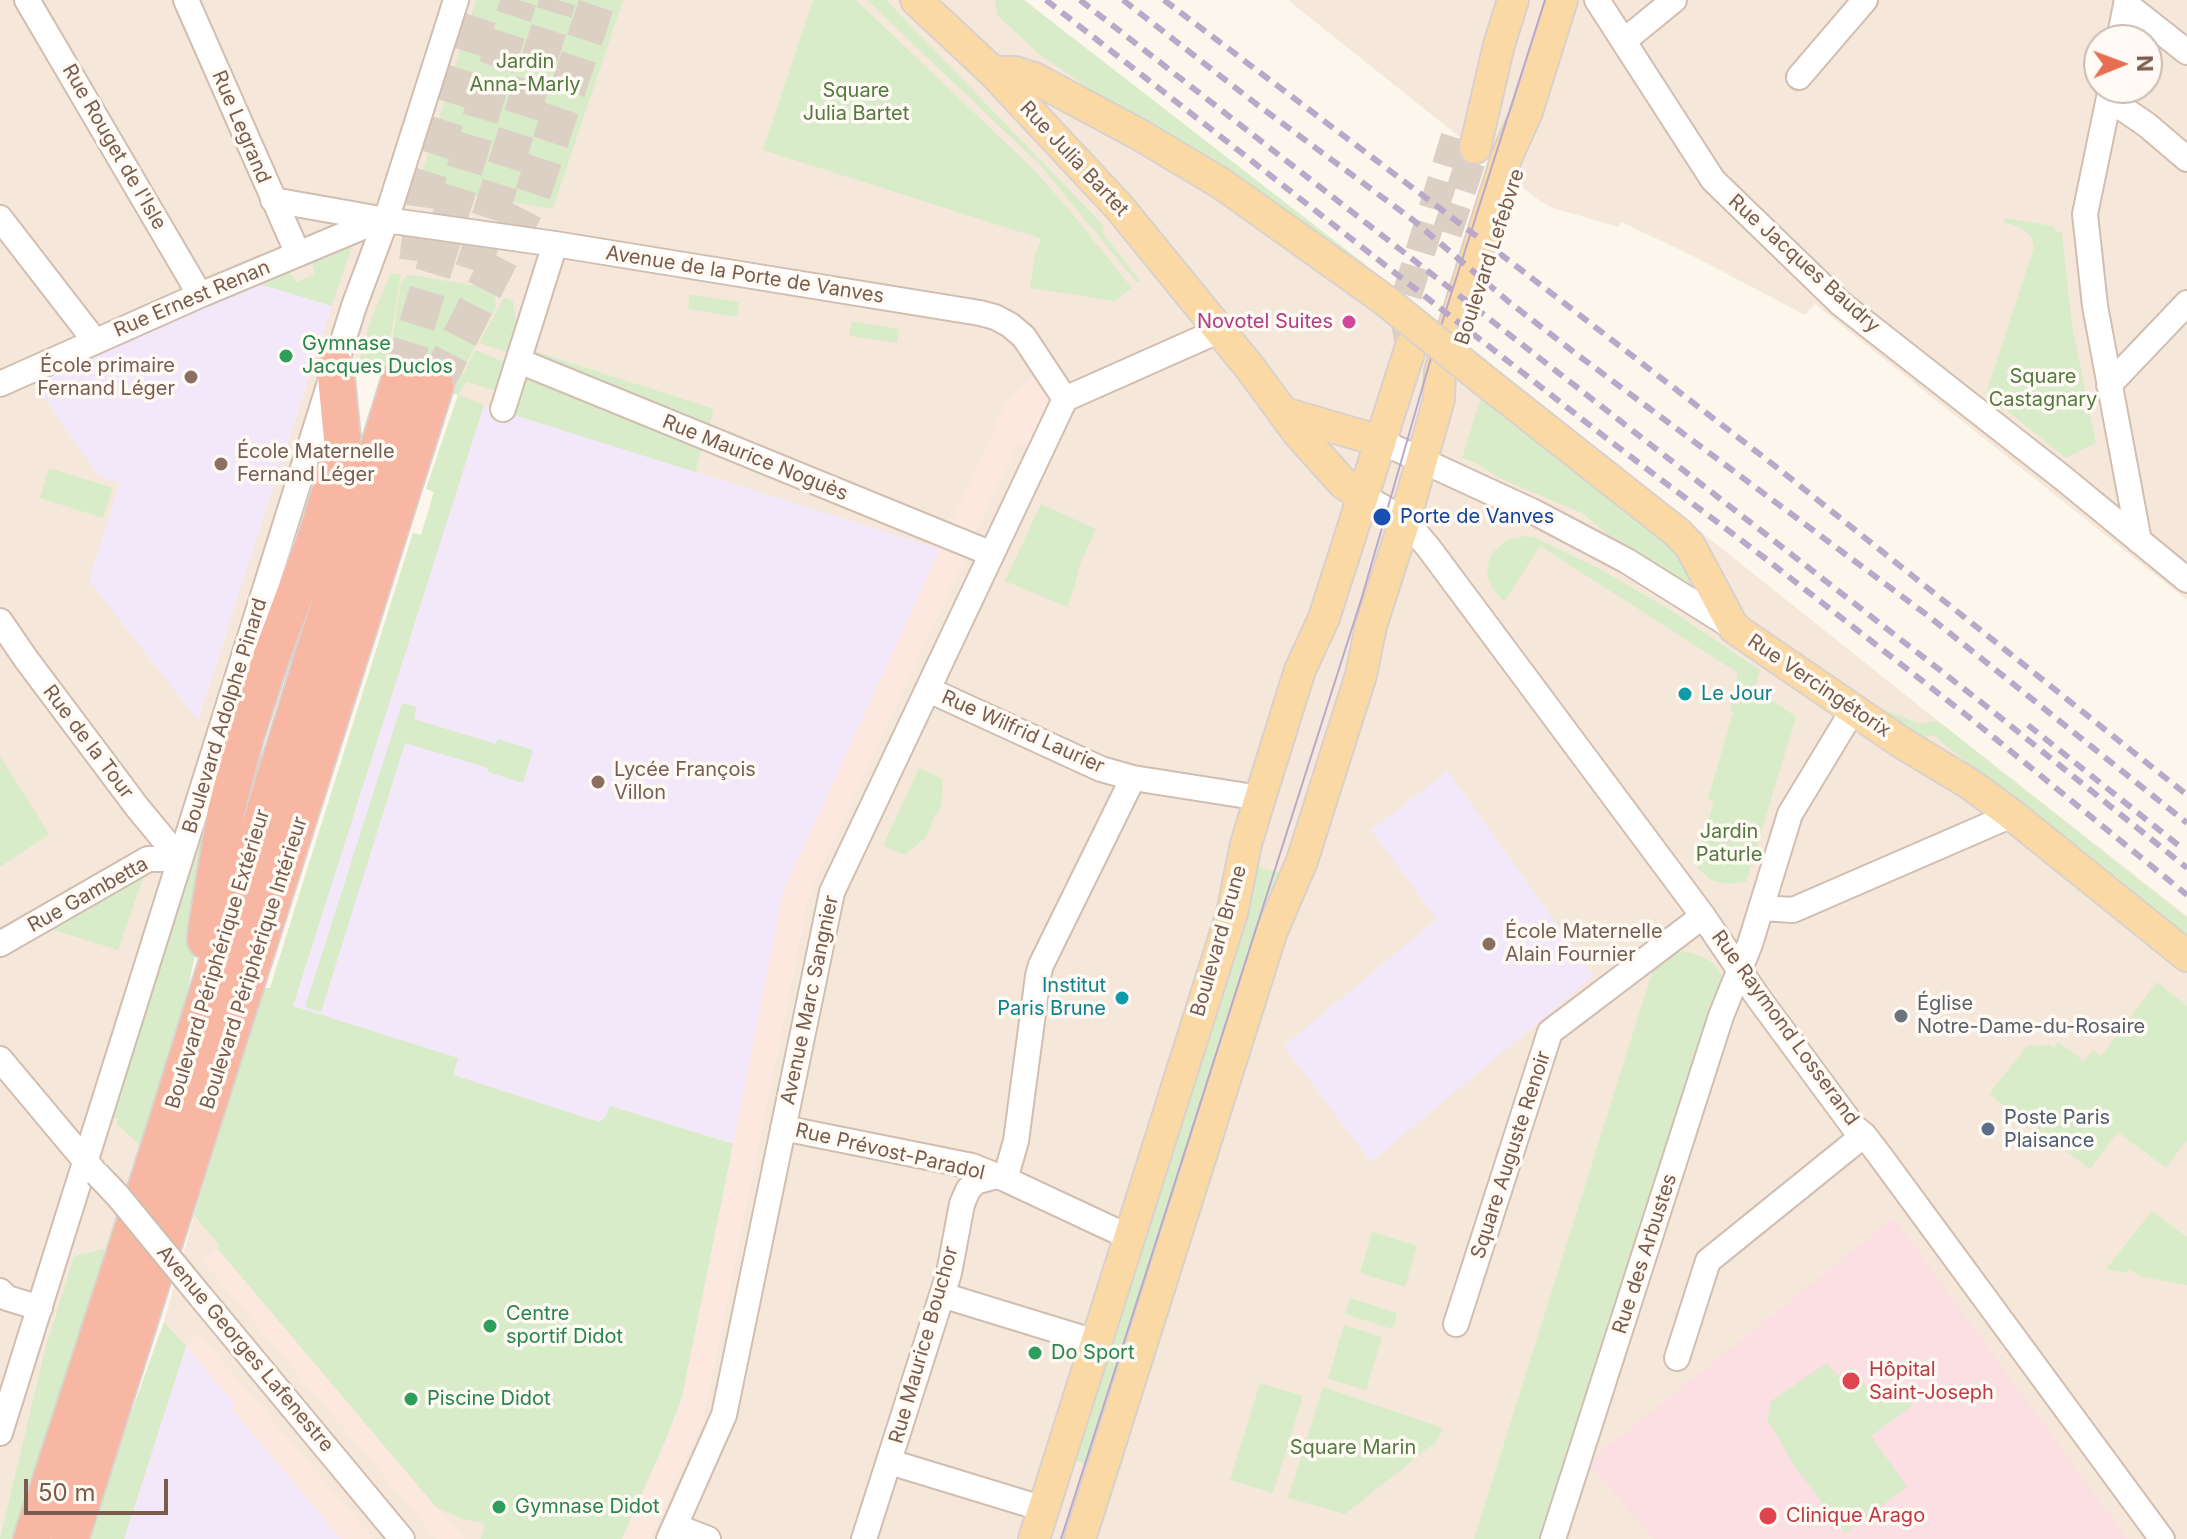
<!DOCTYPE html>
<html>
<head>
<meta charset="utf-8">
<style>
  body { margin:0 }
  #map { position:relative; width:2187px; height:1539px; overflow:hidden; background:#fdf6ec; font-family:Inter,sans-serif }
  canvas { display:block }
  .north { position:absolute; left:2083px; top:24px; width:80px; height:80px; box-sizing:border-box; background:#fffaf3; border:2px solid #cabbb1; border-radius:50%; rotate:89deg; font-size:22px; font-weight:700; line-height:32px; text-align:center; color:#7a5c4d }
  .north::after { content:''; display:block; margin:auto; width:28px; height:36px; background:#e76f51; clip-path:polygon(50% 0,100% 100%,50% 72%,0 100%) }
  .scale { position:absolute; left:24px; top:1479px; width:144px; height:36px; box-sizing:border-box; border:4px solid #7a5c4d; border-top:0; padding-left:10px; font-size:24px; line-height:28px; white-space:nowrap; color:#7a5c4d; -webkit-text-stroke:6px #fffaf3; paint-order:stroke }
</style>
</head>
<body>
<div id="map">
<canvas width="2187" height="1539"></canvas>
<div class="north">N</div>
<div class="scale">50 m</div>
</div>
<script>
const ctx = document.querySelector('canvas').getContext('2d');
ctx.lineJoin = 'round';
function fill(path, color) { ctx.fillStyle = color; ctx.fill(path, 'evenodd'); }
const poly = rows => new Path2D(rows.map(r => 'M' + r).join(''));
function stroke(path, color, width, dash) { ctx.strokeStyle = color; ctx.lineWidth = width; ctx.lineCap = dash ? 'butt' : 'round'; ctx.setLineDash(dash || []); ctx.stroke(path); }
function write(font, color, halo, rows, align = 'center') {
  ctx.font = font + ' Inter,sans-serif'; ctx.lineWidth = 7; ctx.setLineDash([]); ctx.textBaseline = 'middle'; ctx.strokeStyle = halo; ctx.fillStyle = color; for (const [text, x, y, turn = 0] of rows) {
    ctx.save(); ctx.translate(x, y); ctx.rotate((+turn || 0) * Math.PI / 180); ctx.textAlign = isNaN(turn) ? turn : align; if (halo) ctx.strokeText(text, 0, 0); ctx.fillText(text, 0, 0); ctx.restore();
  }
}
const residential = poly([
  [0,0,1017,0,1393,286,1938,721,2187,916,2187,1539,86,1539,164,1322,194,1215,264,988,270,988,413,533,421,535,434,492,426,489,458,395,358,365,222,792,185,1004,142,1147,106,1253,16,1539,0,1539],
  [1288,0,2187,0,2187,600,1815,304,1805,315,1691,255,1621,222,1618,227,1553,208,1541,202],
  [2099,40,2147,40,2147,88,2099,88]
]);
const commercial = poly([
  [1031,375,1050,402,1050,410,1034,449,1017,443,812,888,806,909,703,1421,650,1539,622,1539,666,1439,682,1397,783,892,1007,402],
  [217,1248,436,1507,464,1539,437,1539,203,1261],
  [198,1333,373,1539,341,1539,231,1409,235,1405,186,1346]
]);
const education = poly([
  [260,284,332,306,198,721,89,580,120,483,99,476,34,384],
  [484,405,940,549,783,892,733,1144,611,1106,605,1118,599,1122,452,1075,458,1058,292,1007],
  [1448,771,1594,976,1371,1162,1284,1046,1437,919,1371,830],
  [186,1346,235,1405,232,1409,341,1539,124,1539]
]);
const medical = poly([
  [1894,1218,2127,1539,1654,1539,1591,1467,1596,1456]
]);
const green = poly([
  [476,0,627,0,623,0,553,209,418,186],
  [813,0,856,0,1034,170,1070,211,1132,288,1114,301,1030,288,1035,254,1042,239,763,150],
  [867,0,886,0,1104,226,1102,232,1140,281,1137,283,1040,165],
  [995,0,1024,0,1393,286,1690,522,1737,603,1750,619,1881,708,1919,724,1938,721,2187,918,2187,939,1933,735,1918,739,1746,624,1698,550,1331,254,1039,54,997,15],
  [2004,218,2053,226,2056,232,2062,232,2072,326,2096,443,2066,458,1986,394,2034,247,2031,236,2019,227,2003,222],
  [352,246,332,306,260,284,290,273,297,282,315,274,312,263],
  [391,273,401,275,389,348,397,361,455,376,464,373,475,350,512,365,503,393,467,382,458,394,484,405,293,1006,458,1058,453,1075,599,1122,605,1118,610,1106,733,1144,682,1397,666,1439,622,1539,481,1539,485,1524,460,1518,436,1507,217,1248,219,1245,194,1215,264,988,270,988,413,533,421,535,434,492,426,489,458,395,358,365,371,319],
  [411,275,489,288,495,294,496,307,461,373,457,374,398,360,391,350,401,283,406,276],
  [690,294,739,302,737,317,688,309],
  [504,298,513,301,519,343,515,355,479,343],
  [852,321,899,329,897,343,849,336],
  [528,349,714,409,695,472,508,413],
  [1485,397,1673,538,1705,596,1623,547,1582,513,1501,479,1476,463,1462,458,1480,400],
  [321,445,330,448,203,915,185,1004,175,1042,142,1147,117,1124,118,1119,109,1116],
  [49,468,113,488,103,518,40,498],
  [1041,504,1096,529,1080,564,1075,585,1067,607,1005,581],
  [1525,536,1534,537,1600,569,1672,611,1760,670,1755,688,1796,717,1746,882,1727,884,1711,880,1697,868,1702,862,1696,858,1714,802,1708,799,1733,712,1730,708,1738,673,1540,546,1504,602,1492,587,1487,575,1489,560,1494,551,1507,540],
  [402,703,417,707,414,719,496,744,498,739,533,750,523,783,488,772,488,768,405,743,321,1012,305,1007],
  [0,756,49,834,0,867],
  [919,768,943,779,941,807,937,814,935,814,927,836,905,855,883,846],
  [1250,864,1287,875,1094,1467,1068,1458],
  [144,875,118,950,47,928],
  [1677,952,1688,952,1704,957,1715,965,1725,979,1542,1539,1474,1539,1655,963],
  [2157,982,2187,1006,2187,1140,2166,1168,2118,1132,2090,1169,1989,1094,2027,1046,2049,1045,2054,1048,2058,1042,2084,1061,2093,1050,2101,1056],
  [2152,1211,2187,1237,2187,1285,2143,1277,2129,1269,2127,1273,2106,1269],
  [1372,1232,1417,1246,1405,1287,1360,1273],
  [103,1249,106,1253,16,1539,0,1539,45,1350,74,1256],
  [1350,1298,1397,1313,1392,1329,1345,1314],
  [164,1322,186,1346,124,1539,86,1539],
  [1344,1325,1382,1337,1366,1390,1328,1379],
  [1827,1363,1838,1376,1852,1367,1873,1395,1887,1385,1901,1404,1908,1399,1913,1405,1871,1436,1907,1487,1845,1533,1796,1468,1767,1419,1771,1401],
  [1260,1383,1303,1396,1273,1493,1230,1480],
  [1323,1387,1443,1428,1436,1442,1345,1514,1288,1498]
]);
const majorTunnel = poly([
  [1447,233,1475,148],
  [1409,339,1403,308,1457,133]
]);
const highwayTunnel = poly([
  [417,261,428,177,484,0],
  [473,270,558,0],
  [401,377,491,83,519,0],
  [435,386,532,196,598,0]
]);
const minor = poly([
  [27,0,200,295],
  [186,0,298,254],
  [1597,0,1713,180,1840,303,2063,478,2187,580],
  [2126,4,2187,52],
  [1625,40,1674,0],
  [2119,40,2127,0],
  [1799,77,1865,0],
  [2111,88,2085,214,2095,306,2139,541],
  [2109,99,2147,125,2187,159],
  [273,200,386,220,555,244,980,313,995,317,1010,325,1024,337,1065,399],
  [0,218,95,341],
  [519,361,992,554],
  [0,384,200,295,365,226,384,221],
  [2109,385,2187,303],
  [1065,399,1218,331],
  [503,409,555,244],
  [1380,441,1536,513,1627,561,1734,628],
  [1363,496,1405,520,1428,547,1703,916,1757,996,1853,1126,1864,1135,1878,1153,2162,1539],
  [0,621,26,659,137,807,180,859],
  [929,690,1101,769,1133,778,1260,798],
  [1761,908,1793,910,2012,815],
  [0,944,148,859,180,859],
  [0,1059,93,1170],
  [783,1128,972,1166,997,1176],
  [1005,1179,1016,1141,1038,976,1041,965,1133,778],
  [0,1291,7,1298,40,1308],
  [942,1295,1095,1342],
  [201,1297,402,1539],
  [1456,1324,1550,1032,1703,916],
  [1677,1358,1708,1261,1864,1135],
  [0,1433,354,306,386,220,456,0],
  [890,1462,1044,1509],
  [675,1526,708,1539],
  [669,1539,724,1415,832,892,1065,399],
  [864,1539,949,1273,962,1204,968,1190,975,1182,997,1176,1005,1179,1129,1237],
  [1553,1539,1721,1016,1750,944,1790,814,1853,710]
]);
const major = poly([
  [916,0,993,72,1119,207,1251,369,1298,433,1344,484,1363,496],
  [993,72,1015,72,1034,78,1140,135,1222,184,1386,301],
  [1475,148,1499,45,1513,0],
  [1485,381,1678,533,1690,546,1734,628,1902,743,1970,784,2012,815,2187,956],
  [1284,413,1380,441],
  [1034,1539,1232,913,1246,844,1260,798,1300,670,1324,618,1411,346],
  [1080,1539,1272,931,1302,861,1361,675,1371,626,1405,520,1439,399,1440,371,1507,156,1527,112,1562,0]
]);
const highway = poly([
  [206,940,207,928,226,811,246,734,271,657,317,535,341,457,342,439,335,366],
  [32,1539,152,1171,401,377],
  [70,1539,435,386]
]);
const tram = poly([
  [1061,1539,1362,597,1433,351,1545,0]
]);
const rail = poly([
  [1046,0,1610,441,1766,559,1970,718,2187,895],
  [1080,0,1986,706,2187,868],
  [1123,0,1255,103,1413,220,1509,302,1575,353,1927,615,2187,823],
  [1164,0,1520,269,1775,466,2187,795],
  [2028,725,2178,845]
]);
const minorBridge = poly([
  [97,1174,118,1196,201,1297]
]);
const majorBridge = poly([
  [1386,301,1485,381]
]);
const markers = [
  [1349,322,8,"#d1479c"],
  [286,356,8,"#2e9e5b"],
  [191,377,8,"#8d6e63"],
  [221,464,8,"#8d6e63"],
  [1382,517,10,"#1a4fb4"],
  [1685,694,8,"#0f9aa8"],
  [598,782,8,"#8d6e63"],
  [1489,944,8,"#8d6e63"],
  [1122,998,8,"#0f9aa8"],
  [1901,1016,8,"#6b7280"],
  [1988,1129,8,"#5c6f8a"],
  [490,1326,8,"#2e9e5b"],
  [1035,1353,8,"#2e9e5b"],
  [1851,1381,10,"#e0444e"],
  [411,1399,8,"#2e9e5b"],
  [499,1507,8,"#2e9e5b"],
  [1768,1516,10,"#e0444e"]
];
const parkNames = [
  ["Jardin",525,62],
  ["Anna-Marly",525,85],
  ["Square",856,91],
  ["Julia Bartet",856,114],
  ["Square",2043,377],
  ["Castagnary",2043,400],
  ["Jardin",1729,832],
  ["Paturle",1729,855],
  ["Square Marin",1353,1448]
];
const streetNames = [
  ["Rue Legrand",241,127,67],
  ["Rue Rouget de l'Isle",114,147,60],
  ["Rue Julia Bartet",1074,159,47],
  ["Boulevard Lefebvre",1490,257,-72],
  ["Rue Jacques Baudry",1804,264,42],
  ["Avenue de la Porte de Vanves",745,275,9],
  ["Rue Ernest Renan",192,299,-23],
  ["Rue Maurice Noguès",755,458,22],
  ["Rue Vercingétorix",1819,686,34],
  ["Boulevard Adolphe Pinard",225,716,-73],
  ["Rue Wilfrid Laurier",1023,732,24],
  ["Rue de la Tour",88,742,53],
  ["Rue Gambetta",88,895,-29],
  ["Boulevard Brune",1219,941,-74],
  ["Boulevard Périphérique Extérieur",218,959,-73],
  ["Boulevard Périphérique Intérieur",254,963,-72],
  ["Avenue Marc Sangnier",810,1000,-78],
  ["Rue Raymond Losserand",1785,1028,54],
  ["Rue Prévost-Paradol",890,1152,13],
  ["Square Auguste Renoir",1511,1155,-72],
  ["Rue des Arbustes",1645,1254,-72],
  ["Rue Maurice Bouchor",924,1345,-74],
  ["Avenue Georges Lafenestre",245,1349,50]
];
const hotelNames = [
  ["Novotel Suites",1333,322]
];
const leisureNames = [
  ["Gymnase",302,344],
  ["Jacques Duclos",302,367],
  ["Centre",506,1314],
  ["sportif Didot",506,1337],
  ["Do Sport",1051,1353],
  ["Piscine Didot",427,1399],
  ["Gymnase Didot",515,1507]
];
const educationNames = [
  ["École primaire",175,366,"right"],
  ["Fernand Léger",175,389,"right"],
  ["École Maternelle",237,452],
  ["Fernand Léger",237,475],
  ["Lycée François",614,770],
  ["Villon",614,793],
  ["École Maternelle",1505,932],
  ["Alain Fournier",1505,955]
];
const transitNames = [
  ["Porte de Vanves",1400,517]
];
const cultureNames = [
  ["Le Jour",1701,694],
  ["Institut",1106,986,"right"],
  ["Paris Brune",1106,1009,"right"]
];
const worshipNames = [
  ["Église",1917,1004],
  ["Notre-Dame-du-Rosaire",1917,1027]
];
const serviceNames = [
  ["Poste Paris",2004,1118],
  ["Plaisance",2004,1141]
];
const healthNames = [
  ["Hôpital",1869,1370],
  ["Saint-Joseph",1869,1393],
  ["Clinique Arago",1786,1516]
];
fill(residential, '#f5e8da');
fill(commercial, '#fde8e0');
fill(education, '#f3e8fa');
fill(medical, '#fbdfe3');
fill(green, '#d8ecc9');
stroke(majorTunnel, '#dcd0c4', 30, [30, 15]);
stroke(highwayTunnel, '#dcd0c4', 36, [36, 18]);
stroke(minor, '#d1beb0', 28);
stroke(major, '#dad1cd', 34);
stroke(highway, '#dad1cd', 40);
stroke(minor, '#fff', 24);
stroke(major, '#fbd9a5', 30);
stroke(highway, '#f7b7a3', 36);
stroke(tram, '#b9a8c9', 2);
stroke(rail, '#b9a8c9', 6, [12, 8]);
stroke(minorBridge, '#d1beb0', 28, []);
stroke(majorBridge, '#dad1cd', 34, []);
stroke(minorBridge, '#fff', 24);
stroke(majorBridge, '#fbd9a5', 30);
for (const [x, y, r, color] of markers) { const dot = new Path2D(); dot.arc(x, y, r, 0, 2 * Math.PI); ctx.fillStyle = color; ctx.fill(dot); stroke(dot, '#fffaf3', 3); }
write('20px', '#537a41', '#fffaf3', parkNames);
write('20px', '#7a5c4d', '#fffaf3', streetNames);
write('20px', '#b23c85', '#fffaf3', hotelNames, 'right');
write('20px', '#27864d', '#fffaf3', leisureNames, 'left');
write('20px', '#785e54', '#fffaf3', educationNames, 'left');
write('20px', '#164399', '#fffaf3', transitNames, 'left');
write('20px', '#0d838f', '#fffaf3', cultureNames, 'left');
write('20px', '#5b616d', '#fffaf3', worshipNames, 'left');
write('20px', '#4e5e75', '#fffaf3', serviceNames, 'left');
write('20px', '#be3a42', '#fffaf3', healthNames, 'left');
</script>
</body>
</html>
